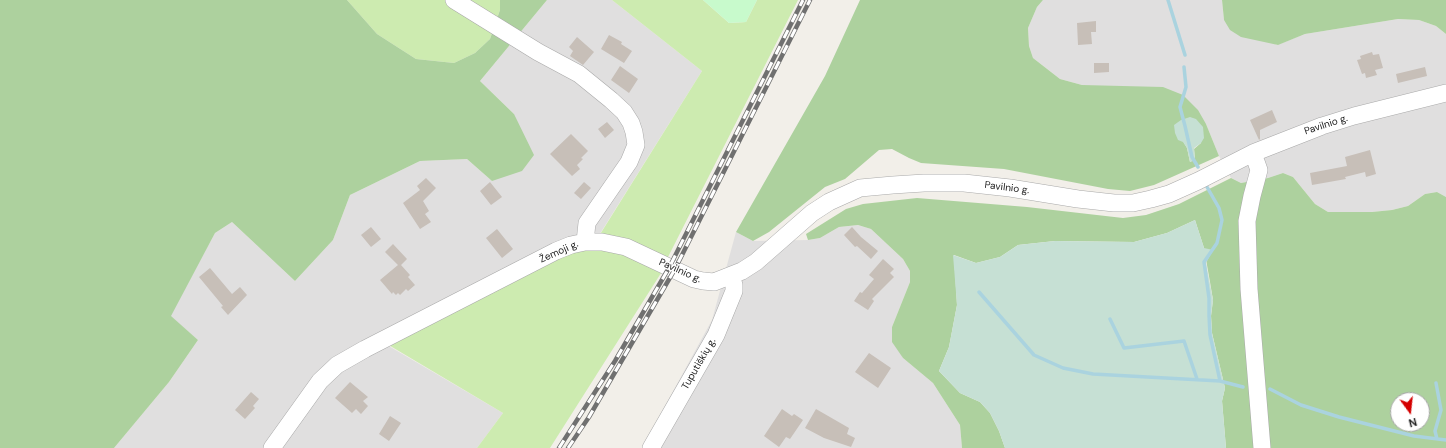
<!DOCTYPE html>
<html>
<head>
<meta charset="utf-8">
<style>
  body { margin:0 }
  #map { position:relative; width:1446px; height:448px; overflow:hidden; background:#f2efe9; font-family:"DM Sans",sans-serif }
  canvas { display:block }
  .north { position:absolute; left:1390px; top:392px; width:40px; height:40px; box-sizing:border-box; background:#fff; border:1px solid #a7a7a7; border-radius:50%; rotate:165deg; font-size:11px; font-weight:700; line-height:16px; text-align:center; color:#222 }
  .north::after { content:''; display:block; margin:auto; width:14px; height:18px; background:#d40000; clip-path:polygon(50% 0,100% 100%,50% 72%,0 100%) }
</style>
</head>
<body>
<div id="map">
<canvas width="1446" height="448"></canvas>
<div class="north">N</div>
</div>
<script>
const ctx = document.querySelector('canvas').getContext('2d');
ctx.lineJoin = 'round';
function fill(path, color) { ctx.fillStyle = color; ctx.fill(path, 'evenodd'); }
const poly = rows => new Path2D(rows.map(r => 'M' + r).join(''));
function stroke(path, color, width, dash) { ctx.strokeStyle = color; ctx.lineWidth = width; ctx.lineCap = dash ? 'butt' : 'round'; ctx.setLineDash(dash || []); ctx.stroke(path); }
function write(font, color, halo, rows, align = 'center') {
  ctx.font = font + ' "DM Sans",sans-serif'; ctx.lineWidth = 3; ctx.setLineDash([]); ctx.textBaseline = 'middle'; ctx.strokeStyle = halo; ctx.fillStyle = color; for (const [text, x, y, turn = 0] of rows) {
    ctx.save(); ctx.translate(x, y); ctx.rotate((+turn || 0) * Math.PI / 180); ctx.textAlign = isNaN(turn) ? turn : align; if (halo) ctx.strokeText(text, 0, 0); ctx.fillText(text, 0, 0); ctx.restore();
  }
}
const residential = poly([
  [547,0,612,0,702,71,591,248,387,345,503,413,477,448,114,448,169,382,198,340,170,316,215,233,232,222,295,281,333,240,350,195,420,161,467,159,492,181,514,114,480,81],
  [1043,0,1222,0,1224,20,1277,45,1305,34,1398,19,1419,20,1436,26,1446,34,1446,197,1437,192,1425,194,1408,206,1392,210,1372,212,1328,212,1315,204,1293,177,1283,173,1268,178,1241,183,1231,178,1219,156,1206,124,1082,85,1060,79,1033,58,1029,46,1028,28,1037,7],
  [858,225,871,229,903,259,910,271,910,282,892,327,903,358,933,383,960,425,962,448,642,448,712,320,736,232,753,241,808,240,820,238,839,227]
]);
const grass = poly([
  [347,0,500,0,500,10,490,39,475,53,454,63,416,59,377,34],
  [612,0,703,0,729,23,746,22,757,0,798,0,667,259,599,236,702,71],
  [591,248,625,253,663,270,550,448,477,448,503,413,387,344,562,257,579,250]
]);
const forest = poly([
  [0,0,347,0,377,34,416,59,454,63,475,53,490,39,500,10,500,0,547,0,480,81,514,114,534,155,522,171,492,181,467,159,420,161,350,195,333,240,295,281,232,222,215,233,171,316,198,340,169,382,114,448,0,448],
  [860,0,1043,0,1037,7,1028,28,1029,46,1033,58,1060,79,1082,85,1163,87,1183,95,1198,110,1206,124,1219,156,1154,185,1130,191,1108,189,1004,169,921,163,909,158,892,149,879,150,845,179,825,187,769,232,753,241,736,232,825,76],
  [1183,141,1201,143,1194,149,1195,159,1190,162,1187,148],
  [1222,0,1446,0,1446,34,1436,26,1419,20,1398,19,1305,34,1278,45,1241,37,1230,30,1224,20],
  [1283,173,1293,177,1315,204,1328,212,1372,212,1392,210,1408,206,1425,194,1437,192,1446,197,1446,448,1226,448,1222,401,1225,388,1212,333,1211,316,1213,300,1210,282,1204,248,1195,220,1167,233,1134,242,1055,241,1018,245,1000,257,976,263,954,255,957,305,949,347,939,371,960,393,980,402,990,413,999,431,1005,448,962,448,960,425,933,383,903,358,892,342,892,327,910,282,910,271,903,259,871,229,858,225,839,227,820,238,808,240,806,234,846,209,863,204,917,198,1027,207,1123,218,1146,215,1179,204,1231,178,1241,183,1268,178],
  [1398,400,1422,400,1422,424,1398,424]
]);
const wetland = poly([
  [1190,117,1196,119,1203,127,1204,138,1201,143,1194,148,1195,159,1193,161,1190,162,1187,148,1183,142,1178,140,1175,133,1174,125,1181,120],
  [1195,220,1204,248,1213,250,1206,263,1213,300,1211,316,1212,333,1225,388,1222,401,1226,448,1005,448,999,431,990,413,980,402,960,393,939,371,949,347,957,305,953,255,976,263,1000,257,1018,245,1055,241,1134,242,1167,233]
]);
const park = poly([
  [703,0,757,0,746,22,729,23]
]);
const stream = poly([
  [1168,0,1185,55],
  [1184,67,1186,87,1180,107,1185,126,1192,157,1198,167],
  [1207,187,1219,208,1222,220,1217,243,1204,262,1209,298,1209,315,1210,335,1220,381,1243,387],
  [979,292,1034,355,1063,368,1093,374,1220,381],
  [1110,319,1124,348,1184,341,1197,379],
  [1436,383,1441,410,1435,431,1437,439],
  [1270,389,1301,405,1339,417,1414,436,1446,440]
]);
const building = poly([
  [1096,21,1096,32,1091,32,1092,44,1078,45,1077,23],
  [609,35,622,42,621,44,632,51,624,63,601,49],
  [577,37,594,52,583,65,570,56,573,51,569,47],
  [1372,52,1373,55,1379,54,1383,68,1375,70,1377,75,1366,78,1365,73,1362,74,1357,60,1361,59,1360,56],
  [1094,63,1109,63,1109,72,1094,73],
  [620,66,638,79,629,93,611,80],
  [1425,67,1427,76,1398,83,1396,74],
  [1272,110,1277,122,1260,130,1260,139,1259,140,1250,120],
  [607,122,614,130,605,138,598,129],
  [571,134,588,151,581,158,583,159,577,165,580,169,572,176,550,154],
  [1370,150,1376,174,1366,177,1365,172,1345,177,1346,179,1312,185,1310,173,1347,166,1345,157],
  [426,178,436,188,423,201,429,211,425,214,431,222,420,229,403,203,420,190,417,186],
  [490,182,502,197,491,205,480,191],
  [584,182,591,188,581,199,574,193],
  [371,227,381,239,371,247,361,235],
  [852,227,861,237,878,251,871,259,857,246,855,247,844,235],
  [497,229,513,249,502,258,486,238],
  [393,244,407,259,401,265,410,275,408,277,415,285,408,291,406,289,400,295,398,293,396,295,393,292,392,294,380,280,398,265,385,252],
  [883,259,894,269,890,273,894,277,872,299,874,301,868,310,854,301,860,292,862,293,874,279,869,275],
  [210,268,232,294,240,287,247,295,228,315,221,307,223,306,199,277],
  [869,353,891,368,878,388,855,372],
  [350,382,368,397,363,401,368,406,361,414,356,409,352,413,335,398],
  [251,392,259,399,253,406,255,408,245,419,235,410],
  [782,409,792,416,794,414,803,420,790,439,786,437,779,447,764,436],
  [816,409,849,428,847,434,855,438,851,447,824,438,805,428],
  [390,416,401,423,389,441,379,434]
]);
const minor = poly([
  [454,0,538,52,579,74,611,100,624,112,631,123,634,132,636,145,629,162,587,223,585,242],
  [1253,153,1259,170,1252,196,1247,221,1249,289,1262,448],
  [272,448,320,381,337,365,365,349,556,251,571,245,585,242,602,242,626,247,694,279,703,281,714,282,742,271,756,262,812,213,829,202,860,188,893,185,924,183,964,183,1010,188,1078,199,1114,203,1133,203,1151,199,1169,194,1198,181,1253,153,1322,126,1354,116,1446,93],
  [651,448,716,335,734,291,734,285,731,277]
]);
const rail = poly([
  [559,448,615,361,670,266,803,0],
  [568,448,589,417,675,269,810,0]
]);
const streetNames = [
  ["Pavilnio g.",1326,125,-18],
  ["Pavilnio g.",1007,188,7],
  ["Žemoji g.",559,252,-24],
  ["Pavilnio g.",680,271,24],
  ["Tuputiškių g.",699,364,-60]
];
fill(residential, '#e0dfdf');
fill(grass, '#cdebb0');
fill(forest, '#add19e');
fill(wetland, '#c6e0d4');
fill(park, '#c8facc');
stroke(stream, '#aad3df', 3.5);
fill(building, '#c7bfb8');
stroke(minor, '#a9a9a9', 18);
stroke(minor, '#fff', 17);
stroke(rail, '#707070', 4.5);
stroke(rail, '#fff', 3, [9]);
write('10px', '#222', '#fff', streetNames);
</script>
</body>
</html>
